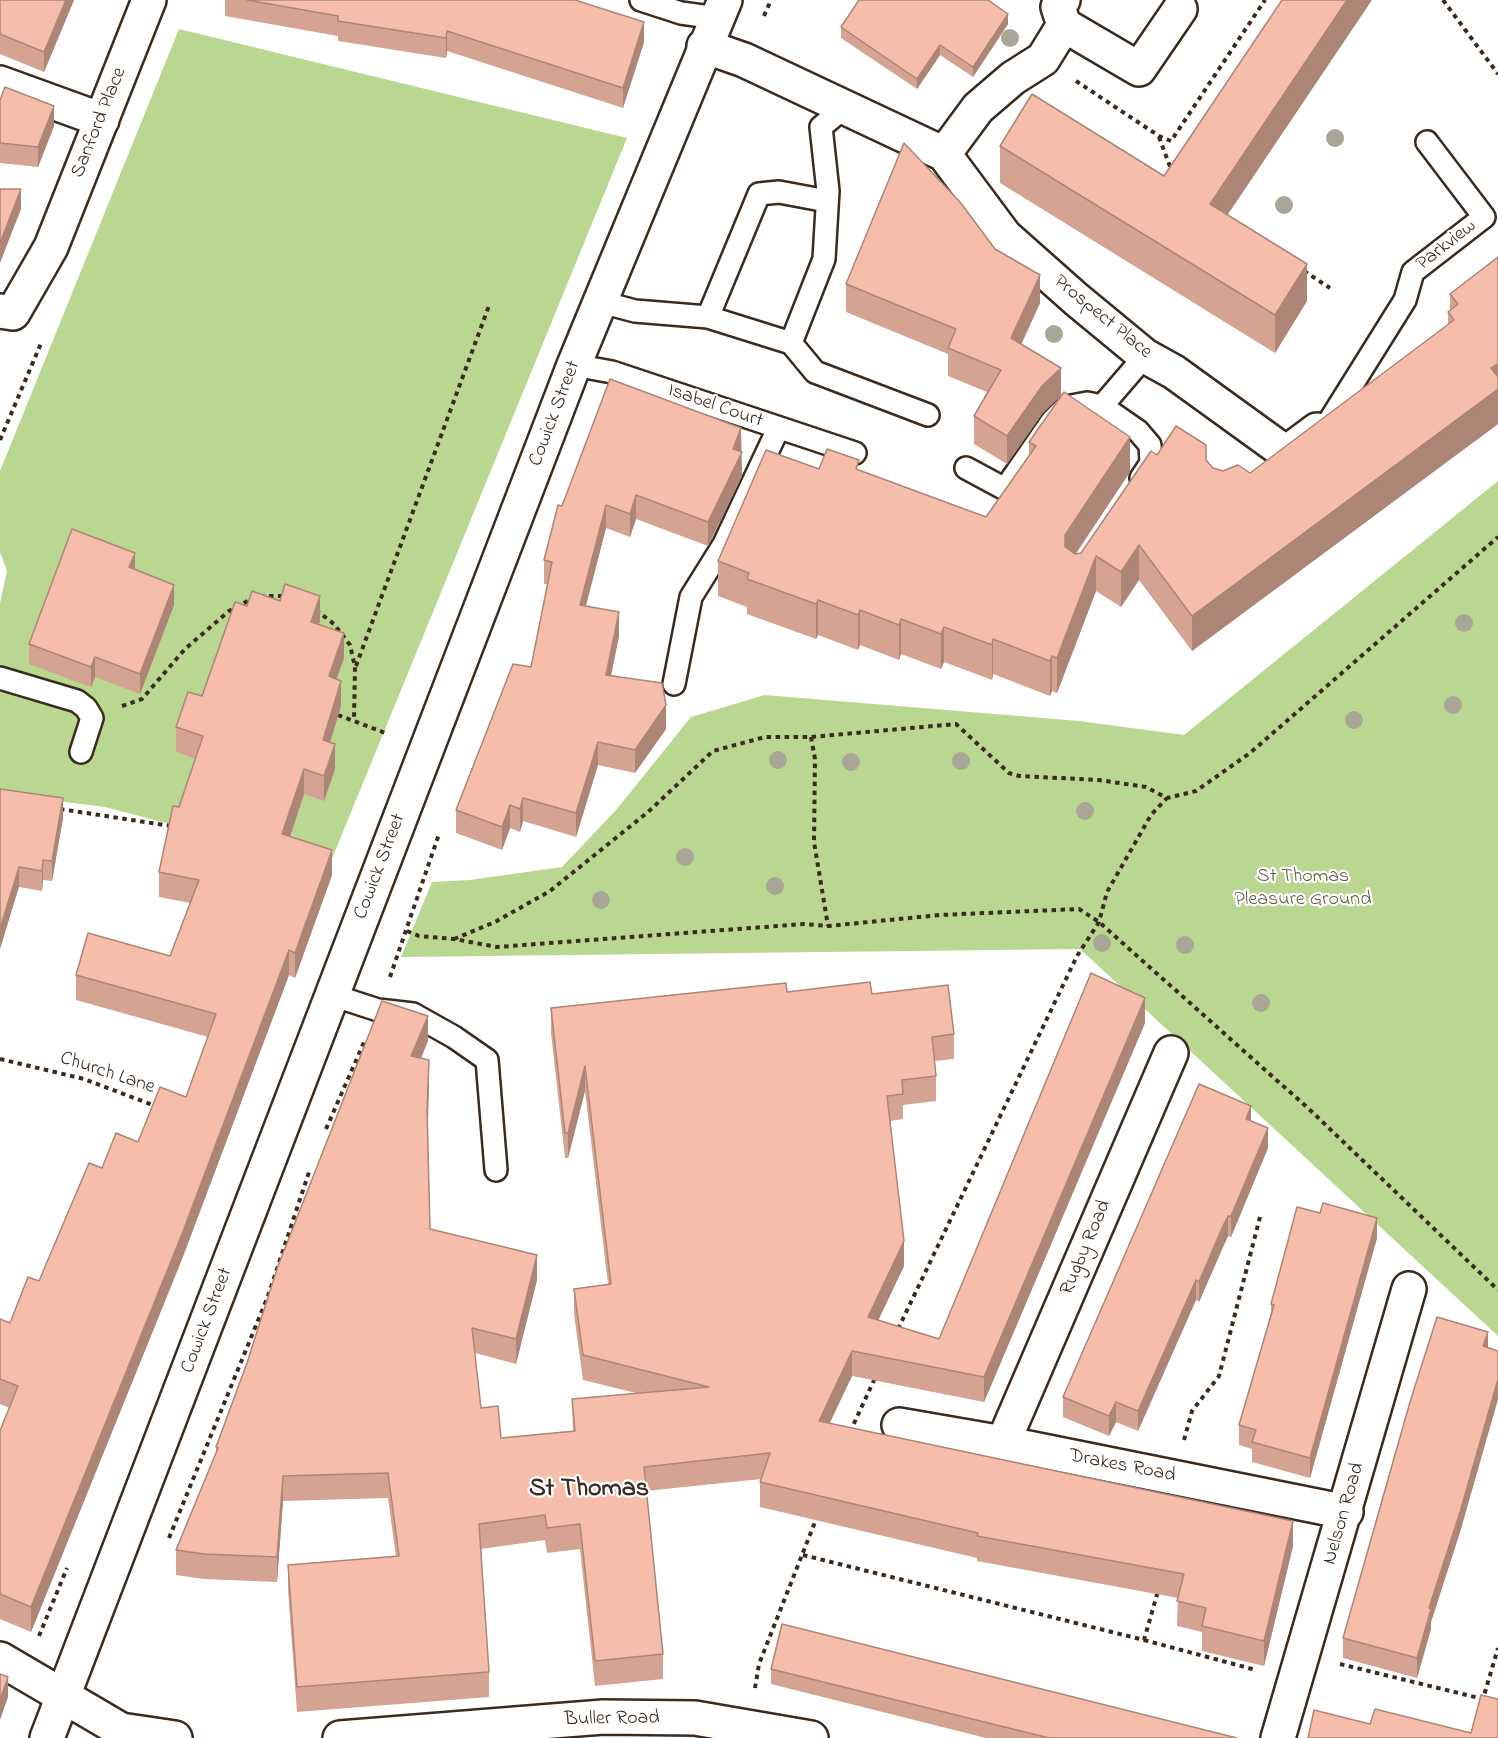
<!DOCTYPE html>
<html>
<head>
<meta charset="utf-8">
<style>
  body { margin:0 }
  canvas { display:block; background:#fff }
</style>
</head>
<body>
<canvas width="1498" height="1738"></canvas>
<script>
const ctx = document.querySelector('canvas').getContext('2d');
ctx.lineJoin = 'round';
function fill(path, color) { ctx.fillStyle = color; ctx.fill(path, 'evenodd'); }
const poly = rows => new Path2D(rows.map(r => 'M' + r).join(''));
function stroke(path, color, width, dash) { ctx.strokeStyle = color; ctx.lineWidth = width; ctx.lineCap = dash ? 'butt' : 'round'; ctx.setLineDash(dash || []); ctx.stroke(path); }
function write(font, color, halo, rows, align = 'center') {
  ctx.font = font + ' "Indie Flower",sans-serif'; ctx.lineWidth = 4.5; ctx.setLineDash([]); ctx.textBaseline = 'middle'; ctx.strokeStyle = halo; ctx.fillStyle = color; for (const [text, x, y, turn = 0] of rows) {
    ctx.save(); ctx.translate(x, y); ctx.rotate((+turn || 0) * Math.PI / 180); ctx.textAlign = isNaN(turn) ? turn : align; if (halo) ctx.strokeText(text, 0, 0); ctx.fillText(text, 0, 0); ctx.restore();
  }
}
const green = poly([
  [179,29,627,138,329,866,105,807,0,794,0,603,7,571,0,552,0,471],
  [1498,481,1498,1336,1080,949,401,957,432,882,470,880,562,867,616,810,691,717,765,695,1079,721,1184,735]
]);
const path = poly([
  [1443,0,1498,74],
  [764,16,771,0],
  [1076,81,1159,136,1171,141,1265,0],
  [1159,137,1172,172],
  [1304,271,1330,288],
  [0,440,42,341],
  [260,596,285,596],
  [316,610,334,624,350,645,355,667,354,720],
  [356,666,490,303],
  [122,706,142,699,185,649,229,611,253,598],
  [338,715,388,734],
  [811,737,815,759,814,842,828,926],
  [60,809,171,826],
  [407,931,419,936,454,939,497,947,804,924,828,926,940,915,1079,909,1099,922,1309,1109,1498,1290],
  [454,939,495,922,550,891,648,812,713,751,765,737,811,737,956,724,1009,773,1019,776,1099,780,1146,787,1167,798,1196,791,1250,753,1498,537],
  [390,977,439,834],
  [0,1059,84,1079,158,1107],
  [326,1129,365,1040],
  [898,1329,1077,956,1099,922,1107,892,1151,815,1167,798],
  [850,1432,876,1376],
  [1184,1440,1192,1411,1219,1376,1260,1217],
  [169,1538,268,1296,309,1172],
  [803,1555,1144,1640,1158,1591],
  [39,1636,67,1568],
  [1144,1640,1256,1670],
  [1340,1664,1483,1699,1498,1648],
  [755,1688,759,1664,817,1517]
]);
const service = poly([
  [641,0,681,13,717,18],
  [601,302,635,311,708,317,791,343,815,372,928,415],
  [708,317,759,194,779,192,827,201],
  [791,343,824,259,828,191,821,127,846,106],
  [574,365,612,372,855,453],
  [1330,420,1405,300,1413,272,1484,217,1427,142],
  [966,468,1005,489,1052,421,1066,407,1087,403,1102,406],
  [1141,478,1151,463,1150,445,1138,431,1102,406,1145,356],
  [0,678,77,701,86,708,92,718,81,752],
  [674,684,691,597,724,544,778,429],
  [332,995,378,1010,413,1014,454,1037,487,1060,496,1170]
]);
const minor = poly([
  [1063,0,1058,7,1064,25,1139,69,1180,9],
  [704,46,744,60,944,154,1005,236,1076,299,1145,356,1174,372,1286,453,1317,430],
  [0,83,102,120],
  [944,154,978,108,1013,78,1043,59,1064,25],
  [0,311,13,313,51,247,149,0],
  [899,1425,1003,1443,1346,1512],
  [1003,1443,1171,1053],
  [0,1659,121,1730,175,1738],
  [340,1738,603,1717,695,1718,811,1738],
  [1278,1738,1409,1289]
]);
const secondary = poly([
  [47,1738,574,365,725,0]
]);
const trees = [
  [1010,38],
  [1335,138],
  [1284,205],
  [1054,334],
  [1464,623],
  [1453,705],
  [1354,720],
  [778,760],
  [961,761],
  [851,762],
  [1085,811],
  [685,857],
  [775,886],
  [601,900],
  [1102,943],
  [1185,945],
  [1261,1003]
];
const wall = poly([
  [0,0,74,0,44,72,0,54],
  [225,0,575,0,644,42,623,108,447,51,446,58,338,41,338,36,225,16],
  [1008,24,973,77,940,55,917,89,841,38,841,27],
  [0,100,54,126,38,167,0,163],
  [1000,146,1164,176,1227,215,1307,301,1275,353,1000,183],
  [995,249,1040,303,1021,344,1042,414,1007,464,974,444,974,416,987,392,948,376,948,354,846,312,846,284],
  [1498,257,1498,424,1192,651,1139,580,1121,607,1096,591,1057,693,1052,691,1050,696,993,674,992,680,944,662,941,669,901,654,899,660,860,645,858,650,818,635,816,639,747,614,747,607,718,596,718,561,859,470,986,517,1029,455,1029,442,1130,472,1076,554,1081,553,1157,455,1206,460,1213,468,1223,471,1250,473,1448,325,1448,312,1450,310,1450,294],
  [741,452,742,476,708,546,636,519,630,537,606,528,586,606,619,636,611,676,666,729,635,773,598,765,576,837,523,821,520,832,510,828,502,850,456,833,456,810,531,667,548,584,544,584,544,560,562,506],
  [135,569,174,605,140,694,95,677,91,687,29,664,29,644],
  [247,606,320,621,319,624,344,658,336,679,341,706,330,743,335,769,324,801,304,794,290,837,332,875,295,978,289,975,182,1259,31,1632,0,1619,0,1431,9,1408,0,1404,0,1319,10,1323,39,1281,102,1168,138,1142,186,1097,208,1037,76,1000,76,975,170,956,190,903,159,897,159,872,179,807,196,759,176,752,176,727,202,696],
  [0,789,63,818,52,881,43,880,42,891,19,887],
  [787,992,872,994,954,1034,954,1059,935,1061,936,1076,936,1101,903,1105,903,1119,890,1121,904,1266,878,1320,939,1339,1145,1023,984,1402,852,1376,829,1423,1293,1546,1264,1666,1202,1651,1202,1632,1177,1626,1178,1598,977,1561,977,1558,760,1507,760,1482,761,1479,646,1491,663,1654,663,1679,595,1686,580,1549,547,1553,545,1540,481,1549,489,1672,489,1697,297,1712,288,1590,288,1565,396,1557,388,1498,283,1501,277,1582,204,1579,176,1575,176,1550,216,1454,216,1447,428,1041,421,1058,429,1085,428,1125,430,1229,537,1280,516,1364,475,1353,481,1408,501,1438,573,1431,572,1399,636,1393,583,1380,574,1314,574,1289,608,1284,585,1091,568,1158,565,1158,551,1033,551,1008],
  [1251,1122,1268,1148,1231,1237,1228,1236,1222,1248,1199,1302,1196,1300,1138,1431,1116,1422,1109,1436,1063,1417,1063,1397],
  [1377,1238,1310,1478,1252,1462,1252,1449,1239,1445,1239,1425,1271,1313,1271,1304],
  [1488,1348,1498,1351,1498,1399,1460,1532,1431,1622,1431,1629,1417,1678,1343,1658,1343,1638],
  [771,1669,1237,1738,986,1738,771,1684]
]);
const shadedWall = poly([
  [66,0,74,0,44,72,44,52],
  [1347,0,1372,0,1210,241,1210,204],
  [1008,14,1008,24,973,77,973,67],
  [644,22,644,42,623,108,623,88],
  [447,31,447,51,446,58,446,38],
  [940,45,940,55,917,89,917,79],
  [54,106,54,126,38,167,38,147],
  [21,189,21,209,0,263,0,243],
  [1307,264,1307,301,1275,353,1275,315],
  [1040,275,1040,303,1011,367,1011,338],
  [1498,364,1498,424,1192,651,1192,616],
  [1061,368,1061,396,1042,414,1007,464,1007,436,1042,386],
  [741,428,742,476,708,546,708,522],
  [1130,437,1130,472,1065,569,1065,535],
  [636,495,636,519,630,537,630,514],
  [606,505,606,528,580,628,580,605],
  [1139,545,1139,580,1121,607,1121,572],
  [135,553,135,573,129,567],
  [1096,556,1096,591,1057,693,1057,658],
  [174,585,174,605,140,694,140,674],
  [320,596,320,621,311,647,311,622],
  [818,600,818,635,816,639,816,604],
  [860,610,860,645,858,650,858,615],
  [619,612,619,636,606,699,606,675],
  [901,619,901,654,899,660,899,625],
  [944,627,944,662,941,669,941,634],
  [344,633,344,658,329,701,329,676],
  [993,639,993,674,992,680,992,645],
  [1052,656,1052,691,1050,696,1050,661],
  [95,657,95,677,91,687,91,667],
  [341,681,341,706,323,765,323,740],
  [666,705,666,729,635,773,635,750],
  [598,742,598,765,576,837,576,813],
  [335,744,335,769,324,801,324,776],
  [304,769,304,794,282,860,282,834],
  [63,798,63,818,52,881,52,861],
  [523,798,523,821,520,832,520,809],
  [510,805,510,828,502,850,502,827],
  [332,850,332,875,295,978,295,953],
  [43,860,43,880,42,891,42,871],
  [19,867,19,887,0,949,0,929],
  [289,950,289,975,182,1259,31,1632,31,1607],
  [1145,998,1145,1023,984,1402,984,1377],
  [428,1016,428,1041,411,1081,411,1056],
  [429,1060,429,1085,427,1136,427,1111],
  [585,1066,585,1091,568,1158,568,1133],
  [1251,1106,1251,1126,1246,1119],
  [1268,1128,1268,1148,1231,1237,1231,1216],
  [1228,1216,1228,1236,1199,1302,1199,1282],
  [1377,1218,1377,1238,1310,1478,1310,1458],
  [904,1241,904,1266,868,1342,868,1317],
  [537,1255,537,1280,516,1364,516,1339],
  [1196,1280,1196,1300,1138,1431,1138,1411],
  [1488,1332,1488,1352,1483,1346],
  [852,1351,852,1376,819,1446,819,1421],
  [1498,1379,1498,1399,1460,1532,1431,1622,1431,1629,1417,1678,1417,1658,1429,1608],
  [1116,1402,1116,1422,1109,1436,1109,1416],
  [283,1476,283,1501,277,1582,277,1557],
  [1293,1521,1293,1546,1264,1666,1264,1641],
  [8,1677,8,1697,0,1720,0,1700]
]);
const building = poly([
  [0,0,66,0,44,52,0,34,0,0],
  [247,0,575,0,644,22,623,88,447,31,446,38,338,21,338,16,247,0],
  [859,0,988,0,1008,14,973,67,940,45,917,79,841,27,859,0],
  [1282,0,1347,0,1210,204,1307,264,1275,315,1000,146,1032,94,1164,176,1282,0],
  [5,87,54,106,38,147,0,143,0,100,5,87],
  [904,143,960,202,995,249,1040,275,1011,338,1061,368,1042,386,1007,436,974,416,1001,370,948,348,956,329,846,284,904,143],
  [0,189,21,189,0,243,0,189],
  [1498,257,1498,364,1491,368,1498,377,1498,389,1192,616,1139,545,1121,572,1096,556,1057,658,1052,656,1050,661,993,639,992,645,944,627,941,634,901,619,899,625,860,610,858,615,818,600,816,604,747,579,749,573,718,561,766,450,819,469,827,449,859,460,856,469,986,517,1036,446,1029,442,1064,392,1130,437,1065,535,1065,547,1075,554,1081,553,1151,451,1157,455,1176,426,1206,445,1206,460,1213,468,1223,471,1238,465,1250,473,1454,320,1448,312,1458,304,1450,294,1498,257],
  [610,379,741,428,733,449,742,452,708,522,636,495,630,514,606,505,580,605,619,612,606,675,662,683,666,705,635,750,598,742,576,813,523,798,520,809,510,805,502,827,456,810,513,664,531,667,552,562,544,560,558,505,562,506,610,379],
  [72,529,135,553,129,567,174,585,140,674,95,657,91,667,29,644,72,529],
  [285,584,320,596,311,622,344,633,329,676,341,681,323,740,335,744,324,776,304,769,282,834,332,850,295,953,289,950,182,1234,31,1607,0,1594,0,1431,18,1386,0,1379,0,1319,10,1323,28,1277,39,1281,89,1163,102,1168,116,1133,138,1142,160,1087,186,1097,216,1014,76,975,88,933,170,956,199,880,159,872,173,806,179,807,203,736,176,727,188,692,202,696,235,602,247,606,252,591,280,601,285,584],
  [0,789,63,798,52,861,43,860,42,871,19,867,0,929,0,789],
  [1091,973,1145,998,984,1377,852,1351,819,1421,1293,1521,1264,1641,1202,1626,1206,1608,1177,1601,1184,1574,977,1536,978,1533,760,1482,770,1453,644,1467,663,1654,595,1661,580,1524,547,1528,545,1515,479,1524,489,1672,297,1687,288,1565,399,1556,388,1473,283,1476,277,1557,204,1554,176,1550,218,1448,216,1447,247,1363,278,1266,382,1001,428,1016,411,1056,429,1060,427,1111,430,1229,537,1255,516,1339,472,1328,481,1408,498,1406,501,1438,575,1431,572,1399,709,1387,583,1355,574,1289,611,1284,585,1066,568,1133,565,1133,551,1008,786,983,787,992,870,982,872,994,948,985,954,1034,932,1037,936,1076,902,1080,903,1094,887,1096,904,1241,868,1317,939,1339,1091,973],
  [1199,1084,1251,1106,1246,1119,1268,1128,1231,1216,1228,1216,1222,1228,1199,1282,1196,1280,1138,1411,1116,1402,1109,1416,1063,1397,1199,1084],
  [1323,1203,1377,1218,1310,1458,1252,1442,1256,1430,1239,1425,1274,1305,1271,1304,1297,1207,1320,1213,1323,1203],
  [1437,1317,1488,1332,1483,1346,1498,1351,1498,1379,1460,1512,1429,1608,1431,1609,1417,1658,1343,1638,1410,1402,1437,1317],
  [782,1624,1237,1738,1049,1738,771,1669,782,1624],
  [0,1674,8,1677,0,1700,0,1674],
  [1481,1695,1498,1699,1498,1738,1308,1738,1314,1710,1370,1724,1375,1709,1471,1733,1481,1695]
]);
const streetNames = [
  ["Sanford Place",100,123,-68],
  ["Parkview",1447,246,-38],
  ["Prospect Place",1102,318,39],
  ["Isabel Court",715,407,19],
  ["Cowick Street",556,414,-69],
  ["Cowick Street",381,867,-69],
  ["Church Lane",107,1074,18],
  ["Rugby Road",1087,1248,-67],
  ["Cowick Street",208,1321,-69],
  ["Drakes Road",1122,1467,11],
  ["Nelson Road",1345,1514,-74],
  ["Buller Road",612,1720,-1]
];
const parkNames = [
  ["St Thomas",1303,878],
  ["Pleasure Ground",1303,901]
];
const districtNames = [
  ["St Thomas",589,1491]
];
fill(green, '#b9d790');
stroke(service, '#3b2a1e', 26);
stroke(minor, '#3b2a1e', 38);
stroke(secondary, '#3b2a1e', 38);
stroke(path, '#3b2a1e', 4, [4.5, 4.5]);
stroke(service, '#fff', 21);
stroke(minor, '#fff', 33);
stroke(secondary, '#fff', 33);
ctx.fillStyle = '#a8a696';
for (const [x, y] of trees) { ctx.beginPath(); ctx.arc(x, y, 9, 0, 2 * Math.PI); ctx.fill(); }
fill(wall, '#d4a392');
fill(shadedWall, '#ac8577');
fill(building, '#f6beaa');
stroke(building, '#ac8577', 1.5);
write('20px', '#3b2a1e', '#fff', streetNames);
write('20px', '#615e40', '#fff', parkNames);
write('bold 26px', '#3b2a1e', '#fff', districtNames);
</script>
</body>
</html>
